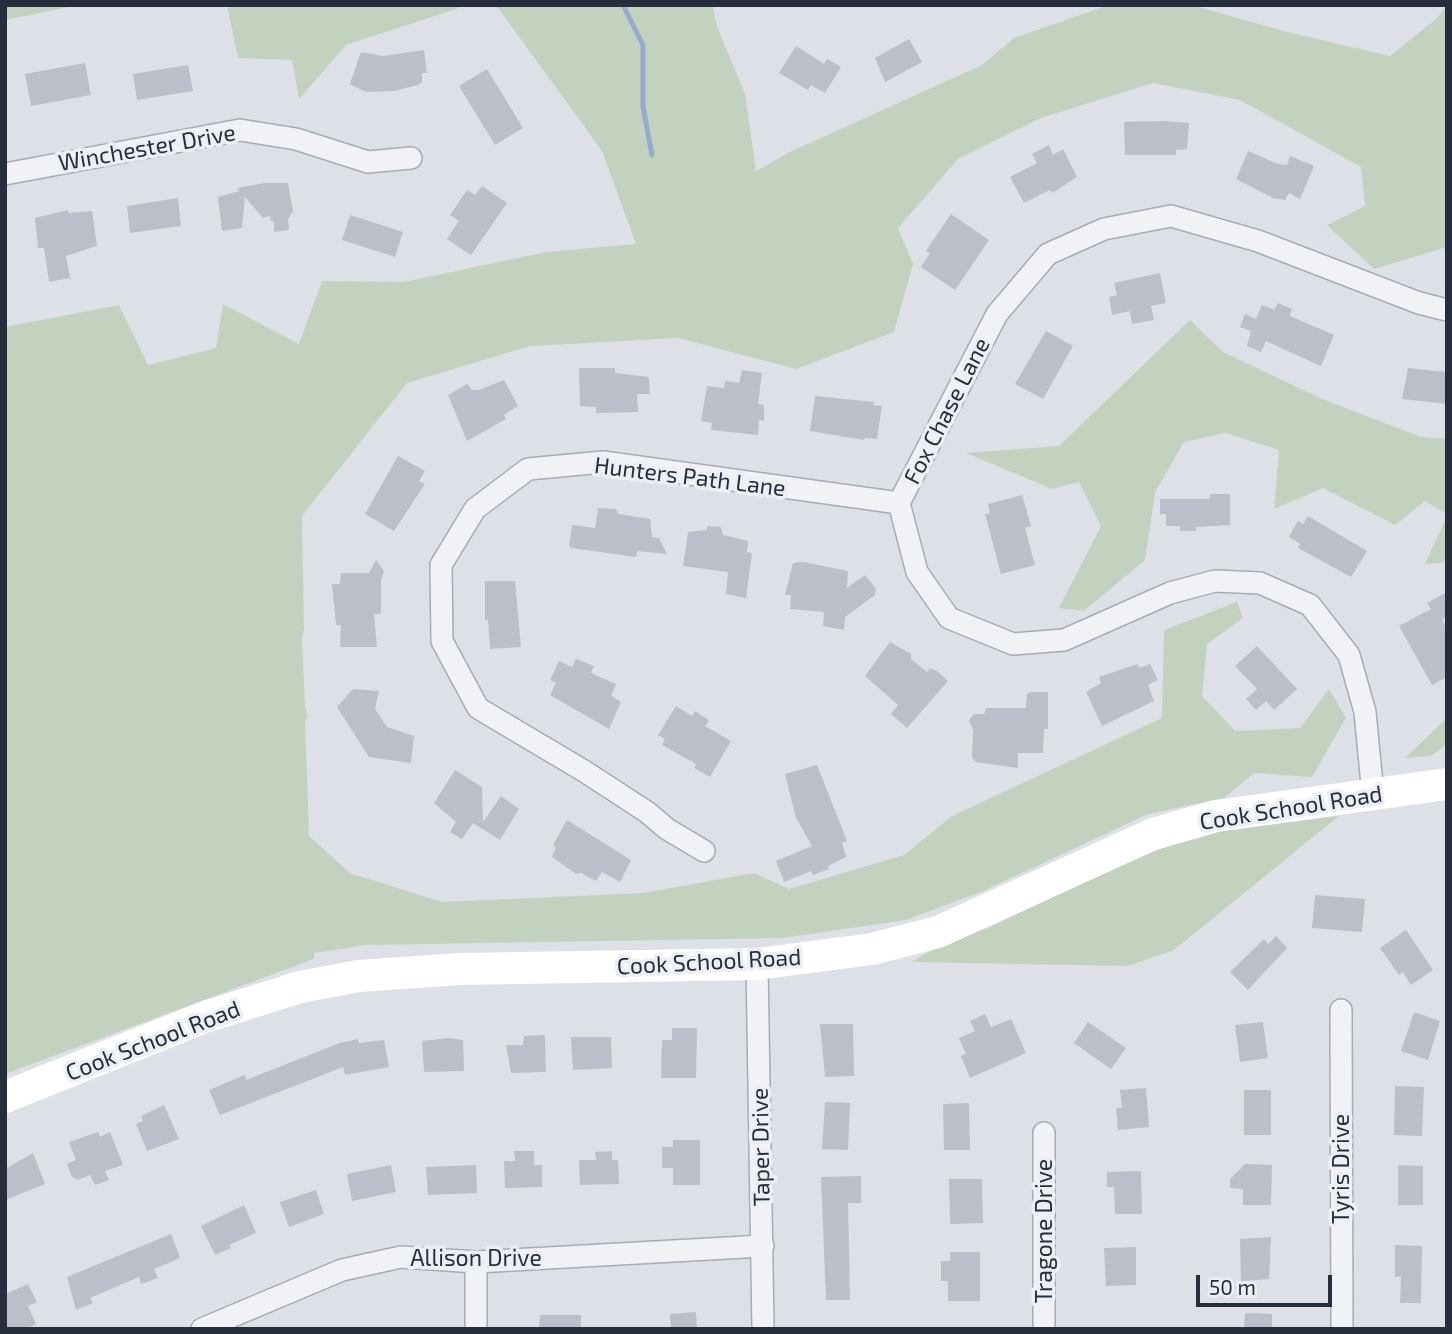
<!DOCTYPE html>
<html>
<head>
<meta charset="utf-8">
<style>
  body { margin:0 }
  #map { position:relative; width:1452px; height:1334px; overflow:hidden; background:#dde1e7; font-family:"Exo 2",sans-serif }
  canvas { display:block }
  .frame { position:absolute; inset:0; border:7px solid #262e3e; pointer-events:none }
  .scale { position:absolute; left:1196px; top:1275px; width:136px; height:32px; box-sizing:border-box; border:4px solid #262e3e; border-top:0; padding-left:9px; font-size:21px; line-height:24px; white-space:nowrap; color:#262e3e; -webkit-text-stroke:5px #ecf0f5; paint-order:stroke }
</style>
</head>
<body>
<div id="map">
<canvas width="1452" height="1334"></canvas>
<div class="frame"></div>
<div class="scale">50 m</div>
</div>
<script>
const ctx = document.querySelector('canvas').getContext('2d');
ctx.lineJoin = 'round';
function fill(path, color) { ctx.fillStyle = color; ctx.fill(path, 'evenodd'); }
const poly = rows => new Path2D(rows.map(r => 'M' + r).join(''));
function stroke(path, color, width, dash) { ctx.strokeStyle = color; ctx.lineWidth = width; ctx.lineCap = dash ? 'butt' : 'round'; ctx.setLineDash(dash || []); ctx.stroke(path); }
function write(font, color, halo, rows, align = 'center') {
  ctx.font = font + ' "Exo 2",sans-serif'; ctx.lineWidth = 7; ctx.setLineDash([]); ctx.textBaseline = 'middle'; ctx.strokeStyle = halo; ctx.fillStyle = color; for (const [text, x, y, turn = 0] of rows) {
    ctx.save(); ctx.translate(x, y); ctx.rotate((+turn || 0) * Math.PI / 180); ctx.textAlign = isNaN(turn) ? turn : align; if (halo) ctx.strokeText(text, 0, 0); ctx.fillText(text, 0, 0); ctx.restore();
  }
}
const green = poly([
  [5,5,79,5,5,20],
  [227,5,468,5,346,45,299,99,292,60,238,58],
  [496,5,713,5,716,24,745,94,756,171,792,151,982,65,1014,38,1109,5,1199,7,1287,32,1390,56,1436,19,1447,6,1447,247,1374,269,1327,225,1365,206,1361,167,1240,100,1153,83,1041,118,958,159,898,228,913,264,894,332,796,369,678,338,530,346,407,383,302,516,304,630,302,635,305,707,308,718,305,720,309,836,350,873,442,902,644,893,754,873,789,889,904,855,952,816,1162,718,1164,630,1237,602,1243,618,1207,644,1202,696,1235,731,1300,728,1329,689,1346,718,1312,777,1254,773,1224,798,1148,814,981,892,906,920,783,938,366,945,314,953,314,959,5,1074,5,327,119,305,148,365,216,348,223,304,299,344,322,281,404,282,546,252,636,244,602,151],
  [1190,320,1223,352,1322,399,1421,437,1447,439,1447,514,1425,501,1395,525,1323,488,1274,509,1279,450,1225,433,1184,442,1155,492,1145,560,1084,611,1059,608,1101,526,1079,482,1052,489,966,453,1059,446],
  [1447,516,1447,562,1425,564],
  [1447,718,1447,744,1431,756,1405,758],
  [1339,816,1174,950,1128,966,911,962,941,945,988,928,1134,859,1201,834]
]);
const stream = poly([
  [623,5,643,45,643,107,652,155]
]);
const building = poly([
  [909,39,922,62,885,82,875,58],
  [796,46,824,64,827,59,841,67,825,93,811,85,808,90,779,73],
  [424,50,427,73,422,73,422,82,418,85,394,91,366,92,350,84,361,52,383,56],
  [85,63,91,95,31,106,25,74],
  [188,65,193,91,137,100,133,74],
  [487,69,523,128,495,145,459,86],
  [1163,121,1189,123,1187,149,1176,150,1176,155,1125,155,1124,122],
  [1049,145,1053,155,1063,149,1077,177,1052,193,1050,190,1024,203,1010,177,1037,163,1032,154],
  [1248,151,1278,164,1287,165,1290,156,1314,166,1300,199,1289,193,1285,200,1273,198,1236,179],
  [265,183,288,183,293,211,288,219,289,230,274,232,274,221,271,221,270,216,263,218,245,197,242,228,222,231,218,197,239,191,237,188],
  [482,186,507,203,471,255,447,239,459,221,450,215,467,190,475,195],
  [178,198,181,226,130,233,127,206],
  [68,210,68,213,92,211,97,246,66,256,70,278,49,282,44,248,38,248,35,218],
  [951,214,989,240,955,290,921,267,930,253,926,251],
  [350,215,403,232,395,257,342,240],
  [1160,273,1166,303,1151,306,1154,320,1132,324,1130,311,1112,315,1109,297,1117,295,1114,283],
  [1278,303,1292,309,1290,316,1334,335,1321,366,1266,341,1261,352,1247,346,1251,331,1240,327,1245,314,1256,319,1262,305,1274,310],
  [1046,331,1073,346,1043,399,1015,384],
  [579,368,615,368,615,373,649,377,650,394,637,394,638,412,596,413,596,407,580,406],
  [1408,368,1447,372,1447,404,1402,399],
  [742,370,762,373,758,404,764,405,764,421,759,420,758,435,711,430,712,423,701,421,707,386,724,388,725,381,739,383],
  [504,380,518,406,504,415,506,419,467,441,448,395,467,384,472,390,479,390],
  [815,396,874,402,873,405,882,406,877,439,865,438,864,440,810,431],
  [398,456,425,471,419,481,425,484,394,531,365,514],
  [1210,494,1230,494,1230,525,1196,527,1196,531,1180,531,1180,526,1166,526,1166,514,1160,514,1160,499,1210,499],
  [1022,495,1031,526,1025,528,1035,565,1001,574,985,514,990,513,988,504],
  [598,508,616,509,619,514,650,519,652,537,659,538,667,554,637,551,636,557,571,548,569,545,572,525,595,528],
  [1308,516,1367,551,1351,577,1298,548,1300,544,1289,537,1298,521,1303,524],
  [707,526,721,527,723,535,748,541,747,552,752,553,746,598,726,594,728,572,683,566,688,532,707,530],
  [376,560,384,571,381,581,381,614,374,614,377,647,340,647,341,625,336,625,332,584,340,584,341,573,369,573],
  [804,562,848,571,847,588,865,575,876,589,875,595,845,617,844,630,823,626,824,612,790,609,791,595,785,595,793,563],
  [485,581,515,581,521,647,490,649,488,620,485,620],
  [1447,592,1447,617,1442,620,1447,629,1447,677,1432,685,1399,626,1431,609,1427,603],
  [890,642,911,654,911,659,927,672,930,668,937,671,948,681,907,728,891,714,898,705,865,676],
  [1257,646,1297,689,1274,710,1266,701,1256,710,1246,699,1257,689,1235,666],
  [576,659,594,666,591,673,616,684,611,696,621,702,609,729,550,695,556,683,550,680,559,661,572,667],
  [1137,664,1140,668,1150,664,1158,680,1148,685,1154,701,1102,726,1086,692,1101,683,1099,677],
  [353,689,379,691,375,709,387,727,414,736,411,763,369,757,337,707],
  [1032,692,1048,692,1048,729,1044,729,1043,753,1018,753,1018,768,976,762,972,758,973,730,969,720,974,714,984,714,986,708,1026,708,1027,694],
  [676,706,692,716,695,711,709,720,705,726,731,741,710,777,694,768,696,764,662,745,665,739,658,735],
  [817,765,847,841,842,843,846,857,828,866,829,869,813,875,811,871,784,882,776,861,812,846,796,818,785,774],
  [455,770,482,787,483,822,501,796,519,809,500,840,473,823,462,839,450,832,456,822,434,803],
  [567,820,631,860,620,882,602,872,596,881,581,873,576,874,552,857,556,848,553,845],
  [1315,895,1365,899,1362,932,1312,928],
  [1406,930,1433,970,1411,985,1403,972,1399,975,1380,948],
  [1276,936,1287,948,1248,990,1230,972,1264,939,1268,944],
  [1414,1012,1440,1021,1428,1060,1401,1051],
  [985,1014,991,1027,1011,1019,1026,1053,970,1078,961,1056,966,1054,959,1038,975,1031,970,1021],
  [1088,1022,1126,1048,1111,1069,1074,1043],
  [1263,1022,1268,1058,1240,1062,1235,1025],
  [820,1024,853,1024,854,1076,825,1077],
  [672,1028,697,1028,696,1078,661,1078,662,1040,672,1040],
  [545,1035,546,1072,511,1073,506,1045,523,1045,524,1036],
  [571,1037,611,1037,612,1068,573,1070],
  [449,1038,463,1040,464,1071,424,1072,422,1041],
  [358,1039,359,1043,384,1040,389,1067,345,1075,343,1067,220,1115,209,1090,245,1075,246,1080,340,1043],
  [1395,1086,1424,1087,1422,1136,1394,1135],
  [1146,1088,1149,1127,1118,1130,1116,1108,1122,1108,1120,1090],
  [1244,1090,1271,1090,1271,1135,1244,1135],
  [825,1102,850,1103,848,1150,822,1149],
  [969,1103,970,1150,944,1150,943,1104],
  [164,1105,179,1139,147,1151,136,1124,143,1121,141,1116],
  [98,1132,100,1137,110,1132,123,1165,105,1171,109,1180,95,1185,90,1175,78,1180,72,1177,67,1164,76,1160,69,1142],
  [673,1140,700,1140,700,1185,673,1185,673,1168,662,1168,662,1147,673,1147],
  [514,1151,534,1151,534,1165,542,1165,542,1187,505,1188,504,1161,515,1161],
  [612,1151,612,1160,618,1160,619,1184,580,1185,579,1160,596,1160,595,1152],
  [33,1153,45,1184,5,1200,5,1169],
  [1245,1164,1272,1165,1271,1205,1243,1205,1243,1189,1230,1188,1230,1179],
  [391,1165,396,1192,352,1201,347,1174],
  [476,1165,477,1193,428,1195,426,1167],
  [1398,1165,1423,1166,1423,1205,1398,1205],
  [1141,1171,1142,1214,1115,1214,1114,1187,1107,1187,1107,1172],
  [861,1176,861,1203,848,1203,850,1300,826,1300,821,1177],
  [949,1179,982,1179,983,1223,950,1224],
  [316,1190,324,1214,289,1227,280,1202],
  [244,1205,256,1233,229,1245,231,1248,215,1255,201,1226],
  [171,1234,180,1258,154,1269,158,1278,141,1284,139,1277,90,1298,93,1303,76,1310,67,1277],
  [1271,1237,1269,1279,1241,1281,1240,1239],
  [1395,1245,1422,1246,1421,1303,1400,1303,1401,1276,1395,1277],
  [1136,1247,1136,1285,1106,1286,1104,1248],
  [950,1252,980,1252,980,1301,948,1301,948,1281,941,1281,941,1261,950,1261],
  [28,1284,37,1302,28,1306,36,1324,26,1329,5,1329,5,1294],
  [696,1312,697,1329,671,1329,670,1314],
  [1245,1313,1272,1314,1272,1329,1244,1329],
  [540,1315,581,1315,581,1329,539,1329]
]);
const street = poly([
  [5,174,240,130,296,139,368,162,411,158],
  [1373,795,1365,712,1349,655,1310,605,1260,583,1215,581,1170,593,1064,640,1013,644,949,618,917,572,899,503,997,314,1048,254,1104,229,1171,216,1258,241,1419,303,1447,310],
  [704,851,667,829,647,812,584,771,478,708,442,641,441,565,475,509,528,469,603,462,899,503],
  [757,964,763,1329],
  [1341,1010,1342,1329],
  [1044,1133,1044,1329],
  [476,1262,476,1329],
  [202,1329,342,1270,401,1257,476,1262,763,1246]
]);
const secondary = poly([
  [5,1097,205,1017,300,987,359,976,460,969,757,964,872,949,938,932,1153,834,1216,816,1447,784]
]);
const streetNames = [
  ["Winchester Drive",147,148,-10],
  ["Fox Chase Lane",947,411,-63],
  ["Hunters Path Lane",690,477,7],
  ["Cook School Road",1291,808,-9],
  ["Cook School Road",709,962,-3],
  ["Cook School Road",153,1041,-21],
  ["Taper Drive",761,1147,-91],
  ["Tyris Drive",1341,1169,-90],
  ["Tragone Drive",1044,1231,-90],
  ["Allison Drive",476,1258]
];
fill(green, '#c2d2be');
stroke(stream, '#97acc9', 5);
fill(building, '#babfca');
stroke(street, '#a6abb4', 24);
stroke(street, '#f0f2f6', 21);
stroke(secondary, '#fff', 32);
write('23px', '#262e3e', '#ecf0f5', streetNames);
</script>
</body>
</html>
